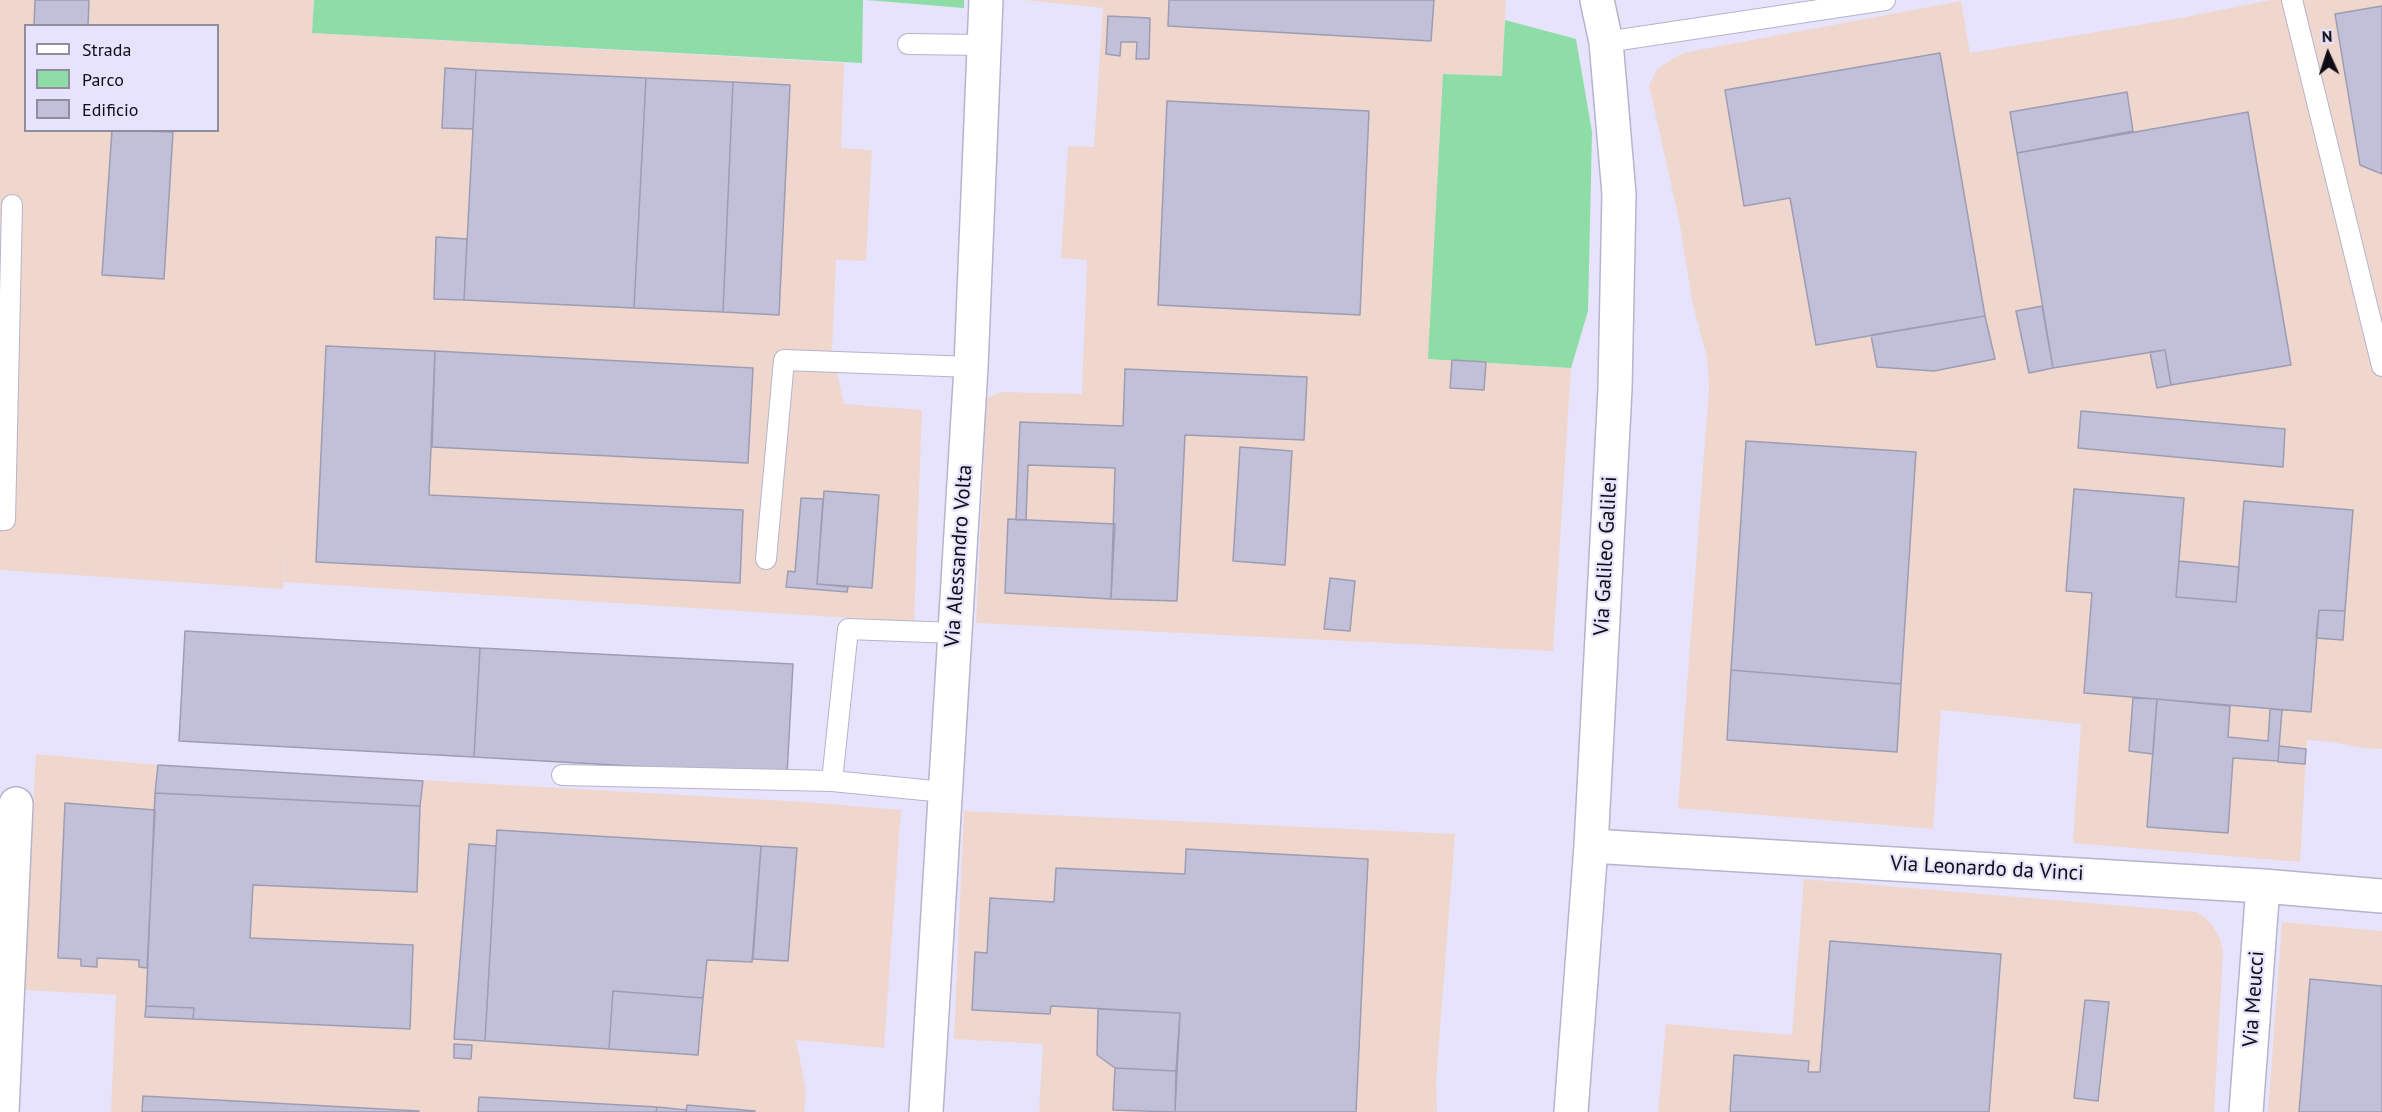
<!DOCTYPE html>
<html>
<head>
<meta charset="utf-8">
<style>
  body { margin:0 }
  #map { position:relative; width:2382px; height:1112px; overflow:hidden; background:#e7e3fc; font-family:"PT Sans",sans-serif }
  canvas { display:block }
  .legend { position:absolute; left:24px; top:24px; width:195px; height:108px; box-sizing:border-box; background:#e7e3fc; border:2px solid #908d9f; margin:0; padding:8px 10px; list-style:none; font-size:18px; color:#0e0c14 }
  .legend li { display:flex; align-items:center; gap:12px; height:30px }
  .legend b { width:30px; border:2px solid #908d9f }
  .north { position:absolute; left:2298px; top:24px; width:60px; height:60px; -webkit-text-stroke:4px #e7e3fc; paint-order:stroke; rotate:357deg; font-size:16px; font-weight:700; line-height:24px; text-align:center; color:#0e0c14 }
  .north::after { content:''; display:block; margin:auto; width:21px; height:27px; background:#0e0c14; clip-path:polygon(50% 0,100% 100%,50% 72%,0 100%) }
</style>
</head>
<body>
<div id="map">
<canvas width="2382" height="1112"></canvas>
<ul class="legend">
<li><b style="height:8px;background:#fff"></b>Strada</li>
<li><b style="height:16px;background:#8edca6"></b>Parco</li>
<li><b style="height:16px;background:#c2c0d8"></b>Edificio</li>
</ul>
<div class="north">N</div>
</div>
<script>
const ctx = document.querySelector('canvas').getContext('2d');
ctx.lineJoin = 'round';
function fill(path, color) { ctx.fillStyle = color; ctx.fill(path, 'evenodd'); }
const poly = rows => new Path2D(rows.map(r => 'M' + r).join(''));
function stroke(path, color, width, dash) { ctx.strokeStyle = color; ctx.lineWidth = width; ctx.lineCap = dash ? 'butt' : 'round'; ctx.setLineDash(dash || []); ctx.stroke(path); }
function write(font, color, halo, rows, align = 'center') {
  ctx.font = font + ' "PT Sans",sans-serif'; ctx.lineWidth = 4.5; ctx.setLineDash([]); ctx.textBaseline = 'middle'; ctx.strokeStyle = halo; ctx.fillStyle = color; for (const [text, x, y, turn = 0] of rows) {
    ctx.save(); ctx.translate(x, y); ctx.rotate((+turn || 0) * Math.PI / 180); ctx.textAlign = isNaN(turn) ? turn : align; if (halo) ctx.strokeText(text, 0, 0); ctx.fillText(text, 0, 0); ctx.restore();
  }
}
const industrial = poly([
  [0,0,314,0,312,33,844,63,841,148,872,150,866,261,836,260,832,351,844,404,922,410,914,622,284,582,285,548,283,589,0,570],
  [26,26,218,26,218,130,26,130],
  [1025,0,1506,0,1502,76,1443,74,1429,359,1571,368,1553,651,976,623,987,398,1002,392,1082,394,1087,260,1061,258,1068,146,1094,147,1103,8],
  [2270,0,2382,0,2382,749,2364,748,2331,742,2307,740,2300,862,2073,843,2081,724,1941,710,1933,829,1678,808,1709,387,1707,358,1693,305,1679,220,1649,85,1657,69,1679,55,1688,52,1961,1,1970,53,2186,17],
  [36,754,158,765,805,802,901,810,884,1048,796,1040,806,1090,804,1112,111,1112,116,995,23,990],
  [964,811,1455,834,1436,1081,1437,1112,1039,1112,1043,1044,954,1039],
  [1804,879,2197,912,2210,922,2219,936,2223,952,2214,1112,1658,1112,1666,1024,1792,1035],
  [2282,922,2382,931,2382,1112,2268,1112]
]);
const green = poly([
  [314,0,863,0,862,63,312,33],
  [866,0,964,0,964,8],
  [1505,20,1576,39,1592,132,1588,311,1571,368,1428,359,1443,74,1502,76]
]);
const building = poly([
  [35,0,89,0,88,26,34,26,35,0],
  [1169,0,1434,0,1431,41,1168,26,1169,0],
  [2382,6,2382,174,2360,165,2335,14,2382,6],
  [1108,16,1150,18,1149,59,1136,59,1137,42,1121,42,1120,56,1106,54,1108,16],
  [1940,53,1985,316,1816,345,1790,198,1744,206,1725,90,1940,53],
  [445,68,476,70,473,129,442,128,445,68],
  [476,70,646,78,634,308,464,300,476,70],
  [646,78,733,82,723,312,634,308,646,78],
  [733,82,790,85,779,315,723,312,733,82],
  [2127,92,2133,131,2017,153,2010,112,2127,92],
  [1167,101,1369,111,1360,315,1158,305,1167,101],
  [2248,112,2291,365,2171,385,2165,350,2053,368,2017,153,2248,112],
  [112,130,173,132,164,279,102,275,112,130],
  [436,237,467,239,464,300,434,299,436,237],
  [2042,306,2053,368,2029,373,2016,311,2042,306],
  [1985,316,1995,359,1934,371,1877,367,1871,335,1985,316],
  [326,346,435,351,429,495,743,510,740,583,316,562,326,346],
  [2165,350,2171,385,2157,388,2150,352,2165,350],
  [435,351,753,368,748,463,432,447,435,351],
  [1452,360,1486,362,1484,390,1450,388,1452,360],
  [1125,369,1307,377,1304,440,1185,435,1177,601,1111,599,1115,468,1028,465,1026,520,1016,520,1020,422,1123,426,1125,369],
  [2081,411,2285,429,2283,467,2078,448,2081,411],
  [1746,441,1916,452,1901,684,1731,670,1746,441],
  [1240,447,1292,451,1285,565,1233,561,1240,447],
  [2074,489,2184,498,2176,597,2236,602,2244,501,2353,510,2345,611,2319,610,2311,712,2084,693,2092,593,2066,591,2074,489],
  [824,491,879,495,872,588,817,584,824,491],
  [801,498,823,499,817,584,848,587,847,592,786,587,788,571,795,572,801,498],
  [1008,519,1115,524,1111,599,1005,593,1008,519],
  [2179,561,2239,567,2236,602,2176,597,2179,561],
  [1330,578,1355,581,1350,631,1324,629,1330,578],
  [2319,610,2345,611,2343,640,2316,638,2319,610],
  [185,631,480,648,474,757,179,741,185,631],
  [480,648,793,664,787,775,474,757,480,648],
  [1731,670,1901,684,1897,752,1727,740,1731,670],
  [2133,698,2157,699,2153,754,2129,751,2133,698],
  [2157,699,2230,706,2228,737,2268,741,2270,709,2282,710,2278,761,2233,758,2228,833,2147,827,2157,699],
  [2279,746,2306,749,2305,764,2278,762,2279,746],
  [158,765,423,781,420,806,155,793,158,765],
  [155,793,420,806,417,892,253,885,250,938,413,945,410,1029,193,1019,194,1008,146,1006,155,793],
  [65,803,155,810,147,968,139,967,139,960,97,958,97,967,81,966,81,959,58,958,65,803],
  [497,830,761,846,752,962,707,960,703,998,613,991,609,1049,485,1041,497,830],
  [469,844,496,846,485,1041,454,1039,469,844],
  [761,846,797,848,788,961,753,959,761,846],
  [1186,849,1368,859,1356,1112,1175,1112,1180,1013,1051,1006,1050,1014,972,1010,975,952,987,953,990,898,1054,902,1056,868,1185,874,1186,849],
  [1830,941,2001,954,1989,1112,1730,1112,1734,1055,1809,1061,1808,1072,1820,1072,1830,941],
  [2310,979,2382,986,2382,1112,2299,1112,2310,979],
  [613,991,703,998,698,1055,609,1049,613,991],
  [2085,1000,2109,1002,2098,1101,2074,1098,2085,1000],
  [146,1006,194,1008,193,1019,145,1017,146,1006],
  [1098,1009,1180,1013,1176,1071,1115,1068,1097,1055,1098,1009],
  [454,1044,472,1045,471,1059,454,1058,454,1044],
  [1115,1068,1176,1071,1175,1112,1113,1110,1115,1068],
  [143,1096,419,1111,419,1112,142,1112,143,1096],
  [479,1097,657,1107,656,1112,478,1112,479,1097],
  [687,1105,755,1111,755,1112,686,1112,687,1105],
  [657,1107,687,1110,686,1112,656,1112,657,1107]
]);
const lane = poly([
  [2292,0,2382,366],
  [1606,42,1885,0],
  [908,44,983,45],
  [0,520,5,520,12,205],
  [766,559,784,360,971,367],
  [562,775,832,781,848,629,954,633],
  [832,781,944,792]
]);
const street = poly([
  [1591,846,2263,886,2382,896],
  [2,1112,16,804],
  [926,1112,971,367,986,0],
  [1571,1112,1591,846,1615,389,1619,194,1606,42,1597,0],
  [2246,1112,2263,886]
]);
const streetNames = [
  ["Via Alessandro Volta",959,556,-86],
  ["Via Galileo Galilei",1606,556,-87],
  ["Via Leonardo da Vinci",1987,869,3],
  ["Via Meucci",2254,999,-86]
];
fill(industrial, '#efd7ce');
fill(green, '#8edca6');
fill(building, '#c2c0d8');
stroke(building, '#9d9cb3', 1.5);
stroke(lane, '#b7b3cb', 22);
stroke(street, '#b7b3cb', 36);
stroke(lane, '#fff', 20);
stroke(street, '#fff', 33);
write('21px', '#0e0c14', '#e7e3fc', streetNames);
</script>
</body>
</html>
